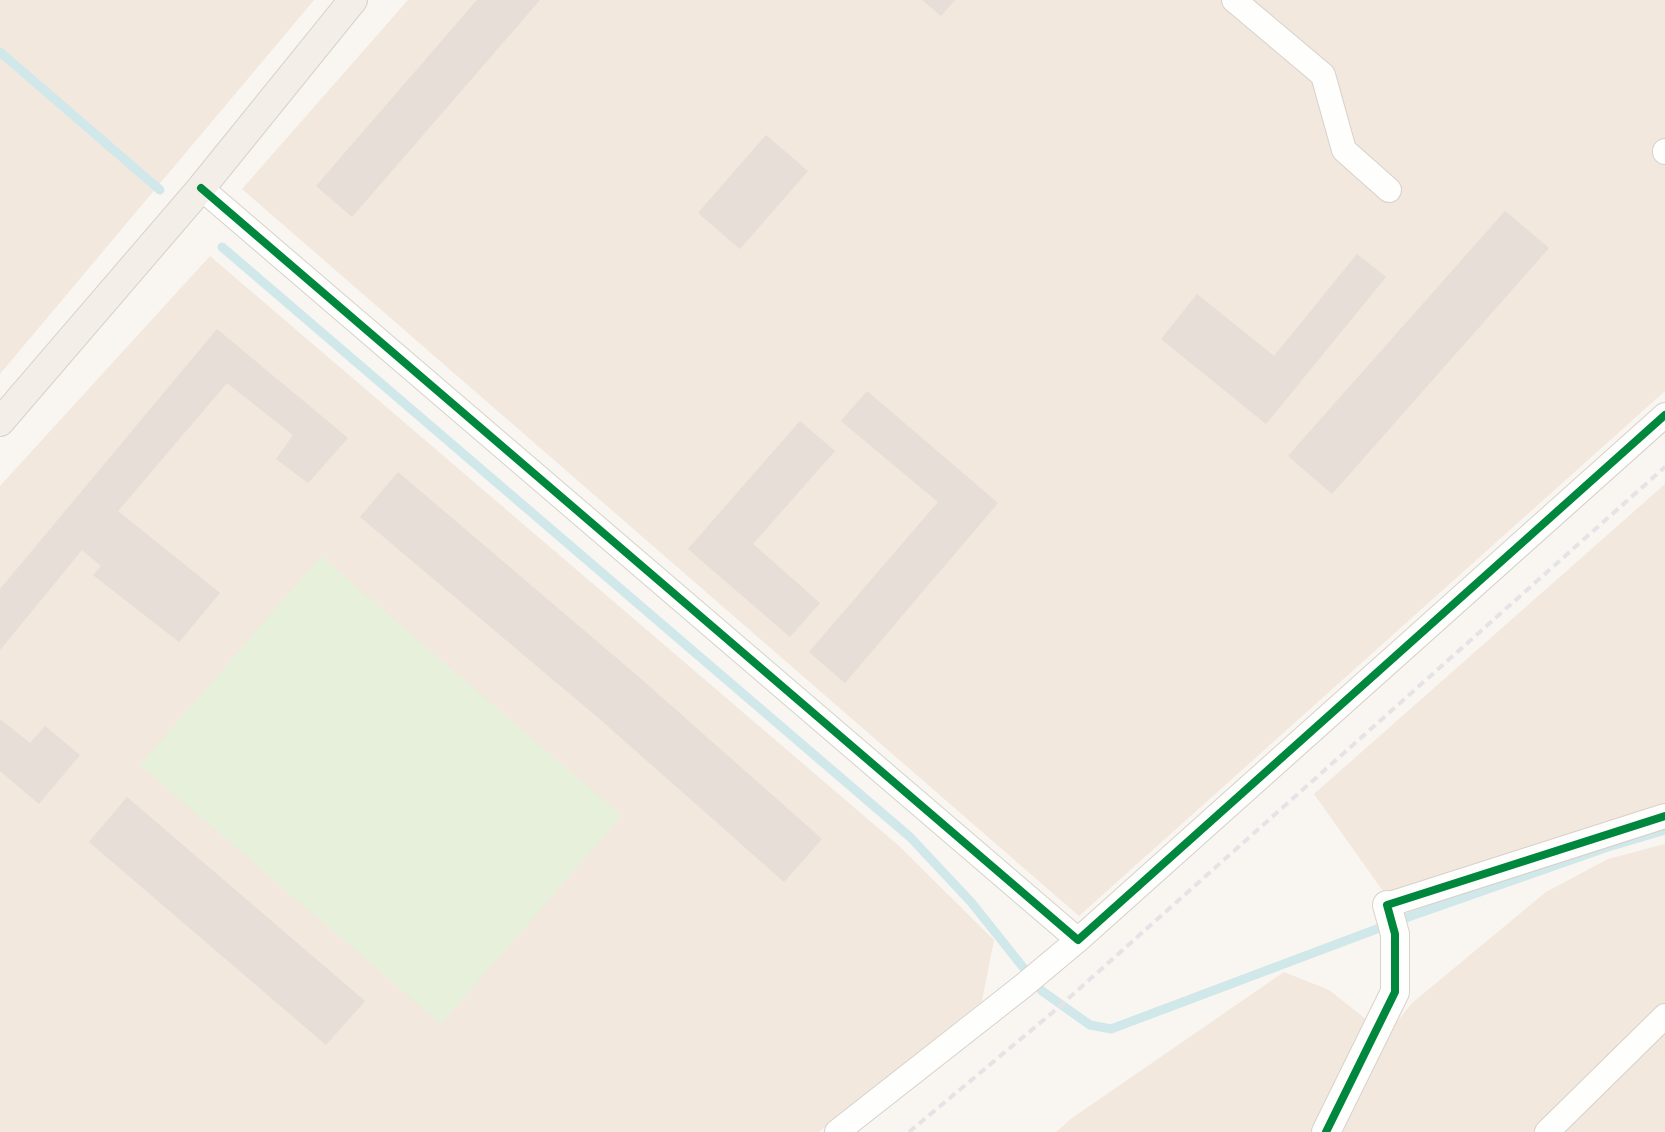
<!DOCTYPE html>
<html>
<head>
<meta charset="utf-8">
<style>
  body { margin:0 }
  canvas { display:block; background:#f9f5f0 }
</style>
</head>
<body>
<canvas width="1665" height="1132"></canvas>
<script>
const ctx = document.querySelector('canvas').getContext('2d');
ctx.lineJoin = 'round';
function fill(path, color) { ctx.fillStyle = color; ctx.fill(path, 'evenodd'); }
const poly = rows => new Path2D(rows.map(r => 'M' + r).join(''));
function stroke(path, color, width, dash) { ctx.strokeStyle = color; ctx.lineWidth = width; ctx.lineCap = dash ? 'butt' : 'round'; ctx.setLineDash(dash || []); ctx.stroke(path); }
const residential = poly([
  [0,0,314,0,0,374],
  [408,0,1665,0,1665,391,1079,916,242,189],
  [210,256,898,845,994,940,982,1001,819,1132,0,1132,0,486],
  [1665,484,1665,808,1385,894,1314,794],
  [1665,844,1665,1132,1056,1132,1072,1118,1284,972,1329,990,1386,1035,1412,1003,1546,892,1608,859]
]);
const green = poly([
  [321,556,622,816,441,1024,140,765]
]);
const stream = poly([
  [0,52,160,190],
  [222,247,910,837,971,902,1042,991,1090,1025,1111,1029,1414,915,1608,847,1665,830]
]);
const building = poly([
  [477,0,540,0,352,217,316,186],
  [922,0,955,0,941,16],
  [766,135,808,171,740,249,698,213],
  [1505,211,1549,248,1332,494,1288,456],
  [1357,254,1386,277,1266,424,1161,339,1197,294,1274,356],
  [217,329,348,438,308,483,276,459,293,435,227,383,118,511,220,593,179,642,93,575,101,566,82,550,0,650,0,589],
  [867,391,998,503,845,683,809,652,938,502,841,421],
  [800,421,835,451,753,544,820,603,790,637,688,549],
  [398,472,640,678,822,839,784,882,602,721,360,517],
  [0,719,30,743,45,726,80,755,39,804,0,771],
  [127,797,365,1001,326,1045,89,842]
]);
const street = poly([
  [1234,0,1323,75,1344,150,1389,190],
  [1665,152,1665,151],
  [201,188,1078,940,1665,415],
  [1387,905,1665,816],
  [837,1132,1023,986,1078,940],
  [1547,1132,1665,1016]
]);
const secondary = poly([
  [1326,1132,1395,992,1395,934,1387,905]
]);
const primary = poly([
  [0,422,201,188,353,0]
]);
const rail = poly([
  [909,1132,1052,1013,1665,467]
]);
const cycleway = poly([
  [201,188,1078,940,1665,415],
  [1326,1132,1395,992,1395,934,1387,905,1665,816]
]);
fill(residential, '#f2e8de');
fill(green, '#e7f0db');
stroke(stream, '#d0e8ea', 9);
fill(building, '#e6ded7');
stroke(street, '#d7d1cb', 26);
stroke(secondary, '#d9d2cb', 30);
stroke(primary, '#dad1cc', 30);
stroke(street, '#fefefd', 24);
stroke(secondary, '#fefefd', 28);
stroke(primary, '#f3eee8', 28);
stroke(rail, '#e6e3e7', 4, [8, 5]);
stroke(cycleway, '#00873e', 8);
</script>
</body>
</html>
